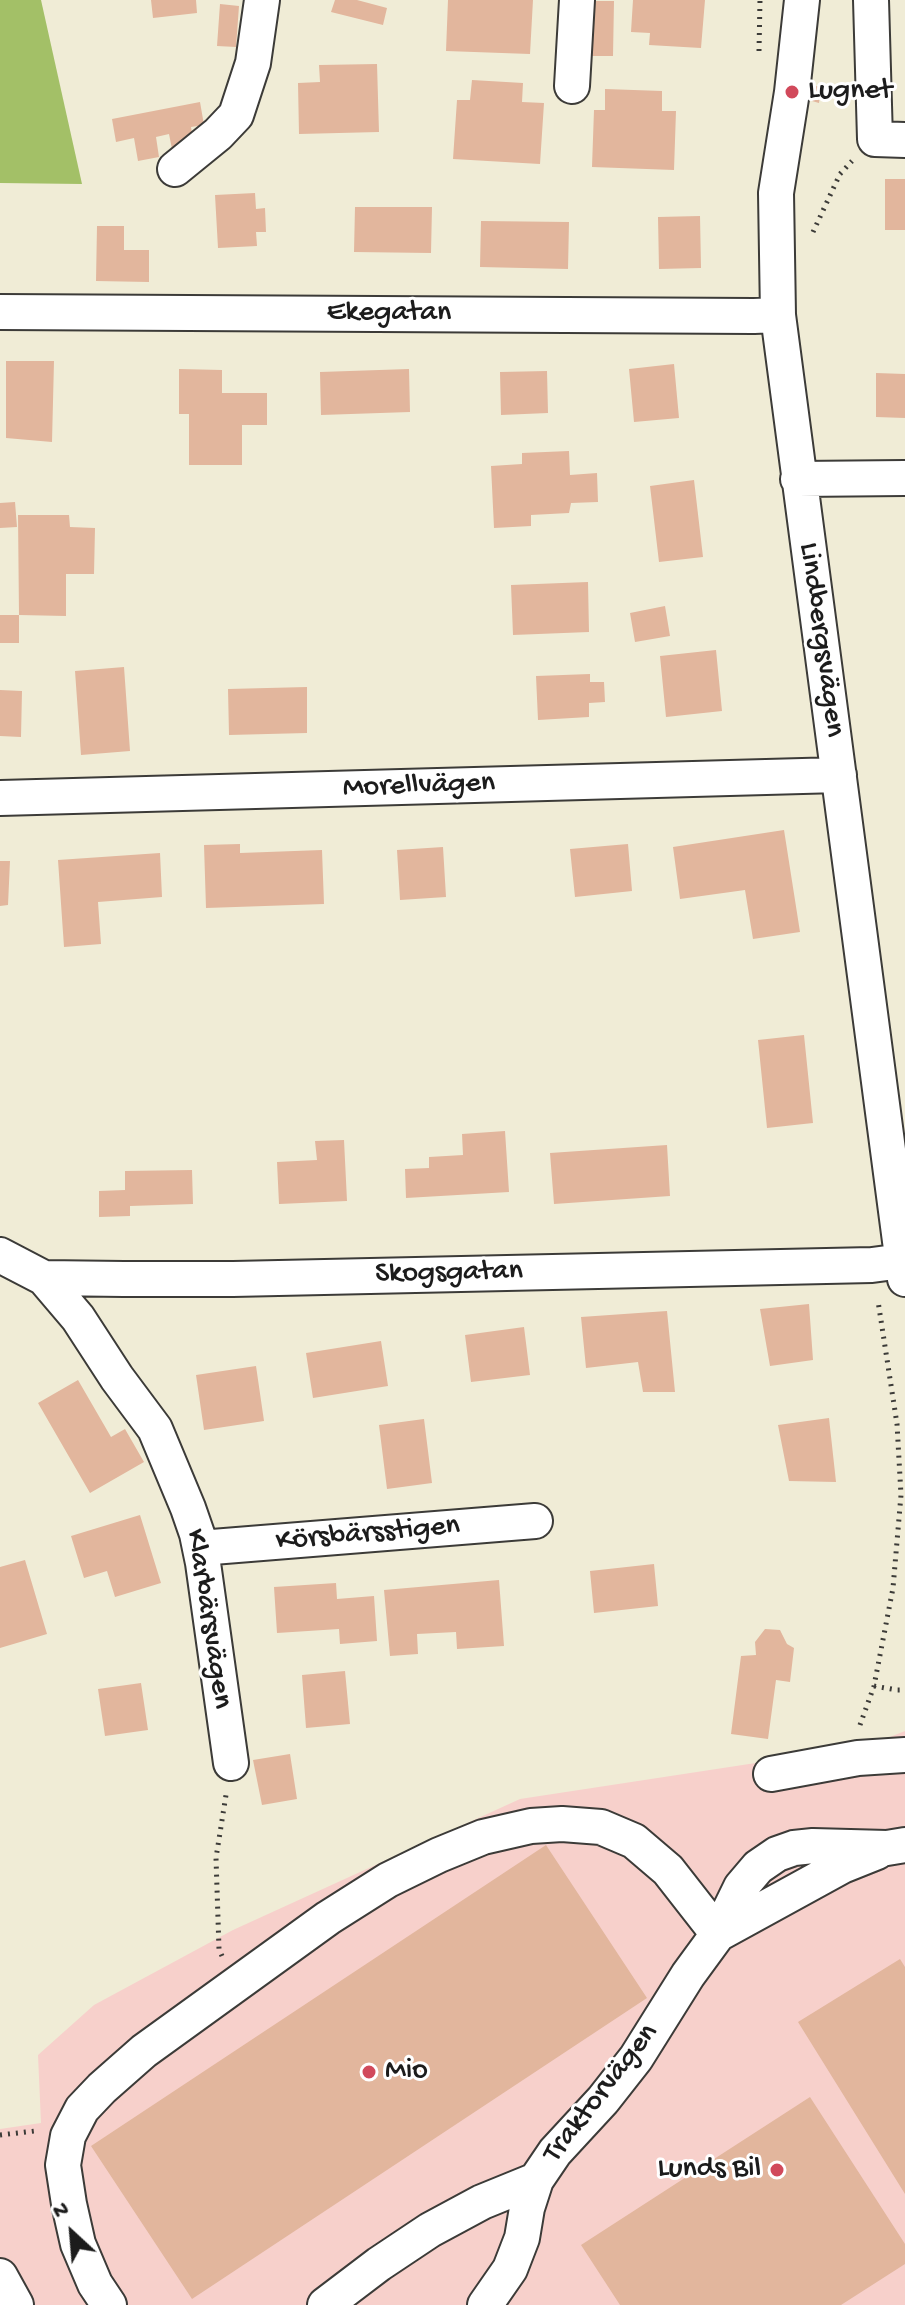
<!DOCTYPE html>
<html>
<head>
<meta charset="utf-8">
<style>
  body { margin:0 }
  #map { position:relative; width:905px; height:2305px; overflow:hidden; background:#f0ecd6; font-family:"Gochi Hand",sans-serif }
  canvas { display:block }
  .north { position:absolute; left:32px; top:2193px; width:80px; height:80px; -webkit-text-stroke:6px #fff; paint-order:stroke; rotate:334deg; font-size:22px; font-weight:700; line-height:32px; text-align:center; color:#1c1c1c }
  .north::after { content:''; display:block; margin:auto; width:28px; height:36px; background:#1c1c1c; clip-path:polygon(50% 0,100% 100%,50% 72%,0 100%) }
</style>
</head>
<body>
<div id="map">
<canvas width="905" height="2305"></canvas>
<div class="north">N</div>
</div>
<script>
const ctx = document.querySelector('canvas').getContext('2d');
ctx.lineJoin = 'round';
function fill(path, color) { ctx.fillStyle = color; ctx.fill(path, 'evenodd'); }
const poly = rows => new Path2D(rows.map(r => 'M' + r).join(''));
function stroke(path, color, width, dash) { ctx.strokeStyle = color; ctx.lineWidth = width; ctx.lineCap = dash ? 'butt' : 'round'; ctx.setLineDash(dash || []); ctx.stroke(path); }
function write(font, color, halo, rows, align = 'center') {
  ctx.font = font + ' "Gochi Hand",sans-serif'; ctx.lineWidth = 6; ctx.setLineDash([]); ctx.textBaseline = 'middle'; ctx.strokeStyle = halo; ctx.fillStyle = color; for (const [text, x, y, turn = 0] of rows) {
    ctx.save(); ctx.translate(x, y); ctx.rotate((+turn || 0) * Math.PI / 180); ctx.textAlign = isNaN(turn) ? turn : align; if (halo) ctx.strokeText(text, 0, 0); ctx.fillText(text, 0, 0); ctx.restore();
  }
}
const built = poly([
  [905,1731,905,2305,0,2305,0,2129,41,2123,38,2055,94,2005,233,1930,520,1799,867,1746]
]);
const green = poly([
  [0,0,41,0,82,184,0,183]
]);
const building = poly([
  [151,0,196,0,197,13,153,18],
  [335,0,357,0,387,8,383,25,331,12],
  [448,0,533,0,530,54,446,51],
  [633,0,705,0,701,48,649,45,650,33,631,32],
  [588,1,614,1,613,56,588,56],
  [220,4,239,6,236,47,217,46],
  [377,64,379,132,299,134,298,83,320,82,319,65],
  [472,80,523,83,522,102,544,103,540,164,453,159,457,100,470,100],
  [815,86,821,87,819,103,812,101],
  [605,89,662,91,662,111,676,111,674,170,592,167,594,110,605,110],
  [200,102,204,125,191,127,194,145,172,149,169,134,156,137,159,157,138,161,134,138,116,142,112,119],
  [885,179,905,179,905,230,885,230],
  [255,193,256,209,265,208,266,232,256,232,257,246,218,248,215,195],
  [355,207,432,207,431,253,354,252],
  [700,216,701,268,659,269,658,217],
  [481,221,569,222,568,269,480,267],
  [97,226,124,226,124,250,149,250,149,282,96,281],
  [6,361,54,361,52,442,6,438],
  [674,364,679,418,634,422,629,369],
  [179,369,222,370,222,393,267,393,267,425,242,425,242,465,189,465,189,414,179,414],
  [409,369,410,412,321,415,320,372],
  [547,371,548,413,501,415,500,372],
  [876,373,905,374,905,418,876,417],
  [569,451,570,475,597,473,598,502,571,503,569,513,531,515,531,526,494,528,491,466,522,464,522,453],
  [694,480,703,557,659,562,650,486],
  [15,502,17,527,0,528,0,503],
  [18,515,69,515,70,527,95,528,94,574,66,574,66,616,19,615,19,643,0,643,0,615,19,615],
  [588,582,589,632,513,635,511,585],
  [665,606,670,636,635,642,630,613],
  [716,650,722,711,666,717,660,656],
  [124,667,130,751,81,755,75,671],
  [590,674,590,682,604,682,605,702,589,703,589,717,538,720,536,676],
  [307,687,307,733,229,735,228,689],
  [0,690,22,691,21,737,0,736],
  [784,830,800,932,753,939,745,890,680,899,673,847],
  [240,844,240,853,322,850,324,904,206,908,204,845],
  [628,844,632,891,575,897,570,849],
  [443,847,446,897,400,900,397,850],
  [160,853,162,897,98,902,101,944,64,947,58,860],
  [0,861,10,861,8,905,0,906],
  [804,1035,813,1123,767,1128,758,1040],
  [505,1131,509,1192,406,1198,405,1169,429,1168,429,1157,463,1155,462,1134],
  [344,1140,347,1201,279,1204,277,1162,317,1160,315,1141],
  [667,1145,670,1196,554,1204,550,1153],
  [192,1170,193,1204,130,1206,130,1216,99,1217,99,1191,125,1190,125,1171],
  [809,1304,813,1360,770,1366,760,1309],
  [667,1311,675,1392,643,1392,638,1362,586,1368,581,1317],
  [524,1327,530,1375,471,1382,465,1335],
  [381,1341,388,1386,313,1398,306,1353],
  [256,1366,264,1421,204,1430,196,1375],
  [78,1380,111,1437,125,1429,144,1462,90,1493,38,1403],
  [829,1418,836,1482,789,1481,778,1425],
  [424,1419,432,1483,387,1489,379,1425],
  [140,1515,161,1583,115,1597,107,1571,84,1578,71,1536],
  [25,1560,47,1634,0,1648,0,1567],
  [654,1564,658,1606,594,1613,590,1571],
  [499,1580,504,1646,457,1649,456,1632,417,1634,418,1654,390,1656,384,1590],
  [336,1583,337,1599,374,1596,377,1641,340,1644,339,1629,277,1633,274,1587],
  [765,1629,780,1630,787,1644,794,1648,790,1682,776,1680,768,1739,731,1734,741,1656,756,1655,755,1642],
  [345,1671,350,1724,306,1728,302,1675],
  [141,1683,148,1730,105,1736,98,1689],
  [290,1754,297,1799,262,1805,253,1760],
  [546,1845,647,1998,192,2299,91,2146],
  [900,1959,905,1967,905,2194,798,2022],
  [810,2097,905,2244,905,2264,841,2305,620,2305,581,2245]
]);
const path = poly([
  [759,51,760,0],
  [813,232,840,174,852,161],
  [874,1686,897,1690,905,1690],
  [860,1725,874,1686,893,1588,901,1495,897,1424,878,1301],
  [222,1956,219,1949,216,1858,226,1795],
  [0,2135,35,2131]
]);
const minor = poly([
  [802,0,792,92,776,193,778,315,905,1279],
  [871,0,875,139,905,140],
  [572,86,577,0],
  [175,169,218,134,236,115,253,63,262,0],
  [0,312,754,316,778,315],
  [798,479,905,478],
  [0,798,839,775],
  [0,1255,44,1278,124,1279,233,1279,872,1265,902,1261],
  [44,1278,78,1318,117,1378,155,1429,188,1508,197,1534,203,1563,231,1763],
  [200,1548,535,1521],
  [771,1774,858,1758,905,1755],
  [718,1934,842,1866,877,1852],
  [0,2276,16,2305],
  [109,2305,95,2284,78,2244,69,2204,63,2165,68,2136,82,2109,102,2088,144,2051,328,1918,388,1880,439,1855,483,1837,531,1826,562,1824,601,1827,634,1841,668,1870,718,1934],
  [325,2305,379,2264,430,2230,482,2202,536,2180],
  [485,2305,510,2269,522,2238,527,2208,536,2180,555,2152,603,2100,636,2058,688,1975,718,1934,741,1887,758,1867,777,1854,794,1848,813,1846,887,1848,905,1845]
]);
const markers = [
  [792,92,8,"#d1495b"],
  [369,2072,8,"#d1495b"],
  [777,2170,8,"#d1495b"]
];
const poiNames = [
  ["Lugnet",808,92],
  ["Mio",385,2072],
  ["Lunds Bil",761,2170,"right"]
];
const streetNames = [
  ["Ekegatan",389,314],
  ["Lindbergsvägen",820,640,82],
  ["Morellvägen",419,787,-2],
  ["Skogsgatan",449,1274,-1],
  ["Körsbärsstigen",368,1535,-5],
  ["Klarbärsvägen",207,1619,81],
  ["Traktorvägen",602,2094,-52]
];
fill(built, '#f7d0cb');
fill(green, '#a3c067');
fill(building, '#e2b69d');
stroke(minor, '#3c3b38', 38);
stroke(path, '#3c3b38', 5, [2, 6]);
stroke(minor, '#fff', 34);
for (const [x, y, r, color] of markers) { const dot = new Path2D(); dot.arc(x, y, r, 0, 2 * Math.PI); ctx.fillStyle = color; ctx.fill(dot); stroke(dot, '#fff', 3); }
write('30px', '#1c1c1c', '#fff', poiNames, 'left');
write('30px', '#1c1c1c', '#fff', streetNames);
</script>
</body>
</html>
